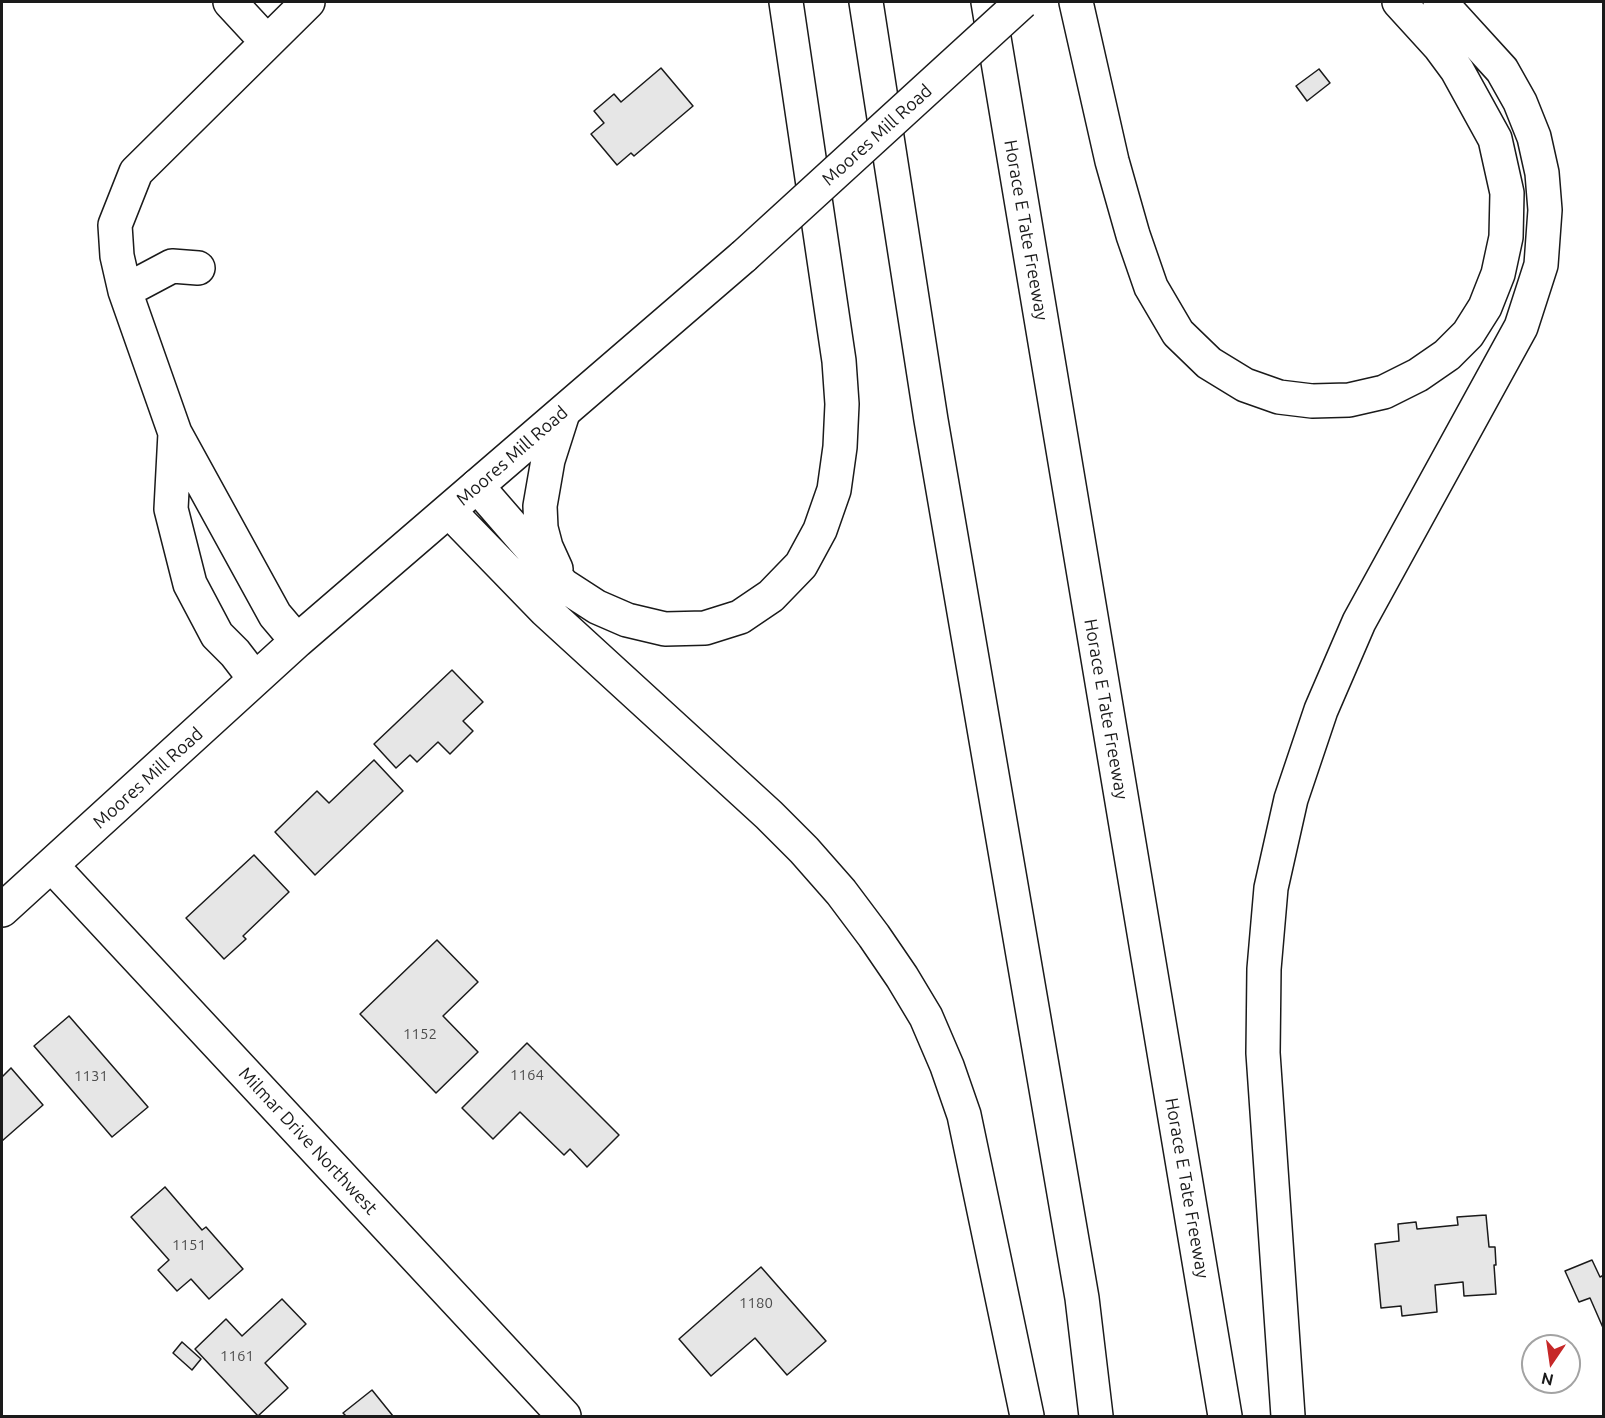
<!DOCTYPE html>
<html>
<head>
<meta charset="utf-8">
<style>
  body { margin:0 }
  #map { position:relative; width:1605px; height:1418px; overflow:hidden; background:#fff; font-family:Ubuntu,sans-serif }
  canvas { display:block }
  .frame { position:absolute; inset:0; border:3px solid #1a1a1a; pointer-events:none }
  .north { position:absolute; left:1521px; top:1334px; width:60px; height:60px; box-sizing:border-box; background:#fff; border:2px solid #a3a3a3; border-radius:50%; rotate:193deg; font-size:16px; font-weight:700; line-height:24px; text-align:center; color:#1a1a1a }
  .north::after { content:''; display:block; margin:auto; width:21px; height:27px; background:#c62828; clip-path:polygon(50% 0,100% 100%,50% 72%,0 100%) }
</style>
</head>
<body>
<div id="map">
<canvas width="1605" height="1418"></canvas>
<div class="frame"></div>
<div class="north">N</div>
</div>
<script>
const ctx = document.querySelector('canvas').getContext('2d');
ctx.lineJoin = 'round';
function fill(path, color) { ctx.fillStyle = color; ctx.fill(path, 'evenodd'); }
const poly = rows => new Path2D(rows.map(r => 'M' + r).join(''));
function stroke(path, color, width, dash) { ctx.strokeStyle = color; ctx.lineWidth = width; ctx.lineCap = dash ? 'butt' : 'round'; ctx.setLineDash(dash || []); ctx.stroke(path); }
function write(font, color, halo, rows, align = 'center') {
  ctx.font = font + ' Ubuntu,sans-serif'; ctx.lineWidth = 4.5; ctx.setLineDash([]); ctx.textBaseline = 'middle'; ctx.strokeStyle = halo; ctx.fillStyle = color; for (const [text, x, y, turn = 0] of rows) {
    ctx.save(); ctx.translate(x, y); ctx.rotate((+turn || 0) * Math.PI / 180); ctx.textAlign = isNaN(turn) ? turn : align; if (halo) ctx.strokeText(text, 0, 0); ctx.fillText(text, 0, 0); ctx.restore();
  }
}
const building = poly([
  [661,68,693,106,634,156,631,153,617,165,591,134,604,123,594,111,614,94,621,102,661,68],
  [1319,69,1330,83,1307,101,1296,86,1319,69],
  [452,670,483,702,463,721,473,731,450,754,438,742,417,762,410,755,396,768,374,744,452,670],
  [374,760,403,791,315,875,275,832,317,791,329,803,374,760],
  [254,855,289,892,243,936,246,939,224,959,186,918,254,855],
  [437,940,478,982,443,1016,478,1052,436,1093,360,1014,437,940],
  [69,1016,148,1107,112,1137,34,1046,69,1016],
  [527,1043,619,1135,587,1167,570,1149,564,1155,520,1112,493,1139,462,1108,527,1043],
  [11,1068,43,1105,2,1141,2,1077,11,1068],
  [165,1187,202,1230,206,1227,243,1269,209,1299,191,1279,177,1291,158,1270,169,1260,131,1217,165,1187],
  [1486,1215,1489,1247,1495,1247,1496,1265,1494,1265,1496,1294,1464,1296,1463,1282,1435,1285,1437,1312,1402,1316,1401,1306,1381,1308,1375,1244,1399,1241,1398,1224,1416,1222,1417,1229,1458,1225,1457,1217,1486,1215],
  [1592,1260,1600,1277,1604,1275,1604,1330,1590,1298,1579,1302,1565,1271,1592,1260],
  [761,1267,826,1341,787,1375,755,1338,711,1376,679,1339,761,1267],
  [282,1299,306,1324,265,1363,288,1388,258,1416,195,1349,226,1319,242,1336,282,1299],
  [182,1342,201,1359,192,1370,173,1353,182,1342],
  [372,1390,393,1416,346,1416,343,1413,372,1390]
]);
const minor = poly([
  [230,2,267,42],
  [125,291,172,266,198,268],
  [175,433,171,509,190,584,217,635,235,653,255,679],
  [297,641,275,615,175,433,125,291,117,256,115,225,136,172,308,2],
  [52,866,564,1416],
  [2,910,297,641,744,256]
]);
const highway = poly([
  [866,2,931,420,1082,1298,1096,1416],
  [988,2,1225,1416],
  [1076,2,1112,161,1133,235,1151,287,1178,333,1209,363,1245,385,1279,397,1312,401,1349,400,1384,392,1418,375,1447,355,1468,334,1485,307,1498,274,1506,237,1507,193,1495,139,1457,70,1440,47,1399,2],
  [477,486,563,585,597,607,627,620,665,629,705,628,740,617,771,596,801,565,820,530,834,490,840,447,842,404,839,361,786,2],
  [449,511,545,610,769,815,804,850,841,892,874,936,902,977,926,1017,947,1066,964,1115,1027,1416],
  [556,569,546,547,541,528,540,506,548,460,563,413],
  [1288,1416,1263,1053,1264,969,1271,888,1291,799,1321,710,1359,622,1521,327,1541,265,1545,210,1542,173,1534,137,1520,102,1502,70,1440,2]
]);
const minorBridge = poly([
  [744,256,1022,2]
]);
const numberNames = [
  ["1152",420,1034],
  ["1164",527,1075],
  ["1131",91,1076],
  ["1151",189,1245],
  ["1180",756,1303],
  ["1161",237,1356]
];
const streetNames = [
  ["Moores Mill Road",877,135,-42],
  ["Horace E Tate Freeway",1026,230,80],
  ["Moores Mill Road",512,456,-41],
  ["Horace E Tate Freeway",1106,709,80],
  ["Moores Mill Road",148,778,-42],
  ["Milmar Drive Northwest",308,1141,47],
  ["Horace E Tate Freeway",1187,1188,80]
];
fill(building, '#e6e6e6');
stroke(building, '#1a1a1a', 1.5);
stroke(minor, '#1a1a1a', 36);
stroke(highway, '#1a1a1a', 36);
stroke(minor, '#fff', 33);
stroke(highway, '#fff', 33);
stroke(minorBridge, '#1a1a1a', 36, []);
stroke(minorBridge, '#fff', 33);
write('15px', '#4d4d4d', null, numberNames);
write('18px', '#1a1a1a', '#fff', streetNames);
</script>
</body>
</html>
